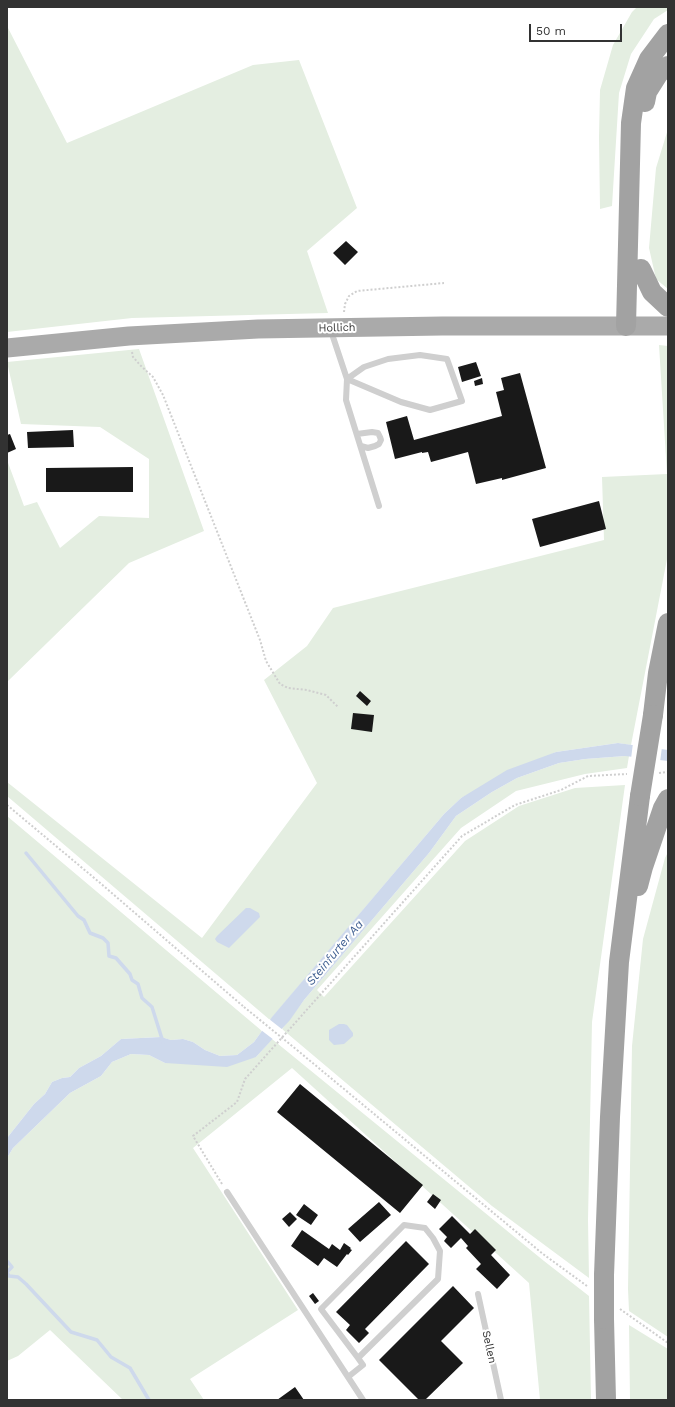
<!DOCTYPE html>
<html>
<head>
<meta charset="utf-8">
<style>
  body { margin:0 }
  #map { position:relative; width:675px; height:1407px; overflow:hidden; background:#fff; font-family:"Work Sans",sans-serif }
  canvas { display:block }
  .frame { position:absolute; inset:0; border:8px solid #323232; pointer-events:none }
  .scale { position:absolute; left:529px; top:24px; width:93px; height:18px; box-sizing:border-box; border:2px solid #323232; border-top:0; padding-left:5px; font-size:12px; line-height:14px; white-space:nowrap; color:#323232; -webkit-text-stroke:3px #fff; paint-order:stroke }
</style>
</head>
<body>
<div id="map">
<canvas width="675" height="1407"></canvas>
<div class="frame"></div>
<div class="scale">50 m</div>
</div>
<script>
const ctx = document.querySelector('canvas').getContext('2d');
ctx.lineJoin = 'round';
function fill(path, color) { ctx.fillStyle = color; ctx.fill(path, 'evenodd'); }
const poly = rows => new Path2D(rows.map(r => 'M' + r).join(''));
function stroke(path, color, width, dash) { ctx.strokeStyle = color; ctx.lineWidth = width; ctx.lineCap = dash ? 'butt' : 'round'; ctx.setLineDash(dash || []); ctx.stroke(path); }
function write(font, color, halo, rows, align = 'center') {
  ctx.font = font + ' "Work Sans",sans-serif'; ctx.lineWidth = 4; ctx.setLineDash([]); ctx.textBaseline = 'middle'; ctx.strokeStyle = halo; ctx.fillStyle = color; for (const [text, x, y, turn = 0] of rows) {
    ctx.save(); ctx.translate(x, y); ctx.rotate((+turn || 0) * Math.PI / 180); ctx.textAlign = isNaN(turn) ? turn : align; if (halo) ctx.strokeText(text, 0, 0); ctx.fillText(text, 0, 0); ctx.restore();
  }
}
const green = poly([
  [637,7,668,7,668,10,654,19,631,54,619,93,612,206,600,209,599,137,600,90,613,45,632,12],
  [7,26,67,143,253,65,299,60,357,208,307,251,328,313,132,318,7,332],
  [668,129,668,289,656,279,649,248,656,168],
  [659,345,668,346,668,554,631,745,618,743,556,752,461,798,444,814,270,1020,7,796,7,782,202,938,317,783,264,680,307,646,333,608,604,540,602,477,667,474],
  [139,349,204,531,129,563,7,682,7,460,24,506,37,502,60,548,99,516,149,518,149,459,100,427,21,424,7,362],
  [625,756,629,756,627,768,585,774,516,791,461,828,317,990,324,997,465,841,519,806,575,788,625,785,592,1022,588,1220,589,1278,492,1206,282,1029,304,1000,429,853,456,816,492,792,517,778,559,763,585,759],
  [7,816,262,1031,254,1042,237,1055,220,1056,205,1050,193,1042,183,1039,171,1040,160,1037,121,1039,101,1056,79,1068,70,1077,62,1078,52,1082,45,1094,34,1104,7,1138],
  [668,852,668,1337,629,1311,628,1289,632,1046,643,939,665,858],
  [272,1039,544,1261,589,1296,591,1400,540,1400,529,1283,292,1068,193,1148,298,1310,190,1379,204,1400,123,1400,50,1330,18,1356,7,1361,7,1158,13,1148,70,1093,101,1076,112,1062,131,1054,149,1055,165,1063,256,1057],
  [629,1325,668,1349,668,1400,630,1400]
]);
const water = poly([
  [618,743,668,750,668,761,625,756,585,759,559,763,517,778,492,792,456,816,429,853,304,1000,290,1020,256,1057,227,1067,165,1063,149,1055,131,1054,112,1062,101,1076,70,1093,13,1148,7,1158,7,1138,34,1104,45,1094,52,1082,62,1078,70,1077,79,1068,101,1056,121,1039,161,1037,171,1040,183,1039,193,1042,205,1050,220,1056,237,1055,254,1042,272,1017,444,814,461,798,507,770,556,752],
  [246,908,250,908,259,913,260,917,229,948,217,942,215,939,217,936],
  [339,1024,344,1024,347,1025,353,1033,353,1036,344,1044,334,1045,329,1040,329,1030]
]);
const pier = poly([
  [633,743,662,747,660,762,631,759],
  [269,1019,283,1030,274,1040,261,1030]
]);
const stream = poly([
  [26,853,78,916,84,920,90,933,103,938,108,943,109,956,116,958,130,974,132,980,138,984,142,998,152,1007,163,1042],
  [7,1261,12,1267,7,1272,9,1276,18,1277,26,1284,71,1332,97,1340,111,1357,130,1368,149,1400]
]);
const building = poly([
  [346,241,358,252,345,265,333,253],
  [476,362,481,376,462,382,458,367],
  [520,373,546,468,502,480,502,478,476,484,468,452,431,462,428,452,422,453,422,452,395,459,386,422,407,416,414,440,502,416,496,392,504,390,501,378],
  [482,378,483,384,475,386,474,381],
  [73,430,74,447,28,448,27,432],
  [10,434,16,449,7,453,7,435],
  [133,467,133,492,46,492,46,468],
  [599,501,606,529,540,547,532,519],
  [360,691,371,701,367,706,356,696],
  [353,713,374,715,372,732,351,729],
  [300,1084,423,1185,400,1213,277,1112],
  [433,1194,441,1200,435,1209,427,1202],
  [379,1202,391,1215,360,1242,348,1229],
  [304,1204,318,1215,311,1225,296,1215],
  [290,1212,297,1219,289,1227,282,1219],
  [452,1216,470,1234,475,1229,496,1250,491,1255,510,1275,497,1289,476,1269,481,1264,466,1248,468,1246,461,1238,451,1248,444,1241,447,1237,439,1229],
  [302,1230,329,1249,332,1244,340,1250,344,1243,351,1248,350,1249,352,1250,348,1255,347,1254,337,1267,324,1258,318,1266,291,1246],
  [406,1241,429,1264,365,1329,369,1333,359,1343,346,1330,350,1325,336,1312],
  [453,1286,474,1308,441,1341,463,1363,425,1400,419,1400,379,1360],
  [313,1293,319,1301,315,1304,309,1296],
  [295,1387,304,1400,277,1400]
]);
const path = poly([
  [344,312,345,304,349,296,357,291,444,283],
  [132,352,133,357,140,365,153,377,163,395,260,640,266,661,280,684,288,688,307,690,326,695,338,707],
  [659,773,668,772],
  [7,805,99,882,244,1007],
  [297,1050,543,1254,587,1286],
  [222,1184,193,1136,237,1102,245,1079,462,836,515,805,561,790,588,776,627,774],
  [620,1309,668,1343]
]);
const service = poly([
  [331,331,347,379,401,402,430,410,462,401,447,359,420,355,388,359,364,367,347,379,346,400,379,506],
  [357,434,372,432,378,433,380,437,381,440,379,444,375,446,368,448,361,446],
  [227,1192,363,1400],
  [478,1294,501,1400],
  [348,1377,363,1365,358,1358,321,1309,404,1225,425,1228,433,1238,440,1251,438,1279,358,1358]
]);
const primary = poly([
  [7,348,129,336,258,329,442,326,668,326]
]);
const trunk = poly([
  [645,102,647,92,659,73,668,66],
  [641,269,652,292,668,307],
  [626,326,631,123,636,88,649,59,668,34],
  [653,715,658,673,668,623],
  [638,886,643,867,663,808,668,799],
  [604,1275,610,1117,619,962,640,796],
  [604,1319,606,1400]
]);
const pathBridge = poly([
  [244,1007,297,1050]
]);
const trunkBridge = poly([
  [640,796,653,715],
  [604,1319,604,1275]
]);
const streetNames = [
  ["Hollich",337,328,-1],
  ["Sellen",489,1347,78]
];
const waterNames = [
  ["Steinfurter Aa",335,953,-50]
];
fill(green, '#e4eee1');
fill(water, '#ced9ec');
fill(pier, '#fff');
stroke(stream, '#ced9ec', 3.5);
fill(building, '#191919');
stroke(path, '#cfcfcf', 2, [2, 2]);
stroke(service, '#cfcfcf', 6);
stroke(primary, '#aaa', 19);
stroke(trunk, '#a2a2a2', 20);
stroke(pathBridge, '#cfcfcf', 2, [2, 2]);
stroke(trunkBridge, '#a2a2a2', 20);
write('11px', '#323232', '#fff', streetNames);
write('italic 12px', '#416092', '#fff', waterNames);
</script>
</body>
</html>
